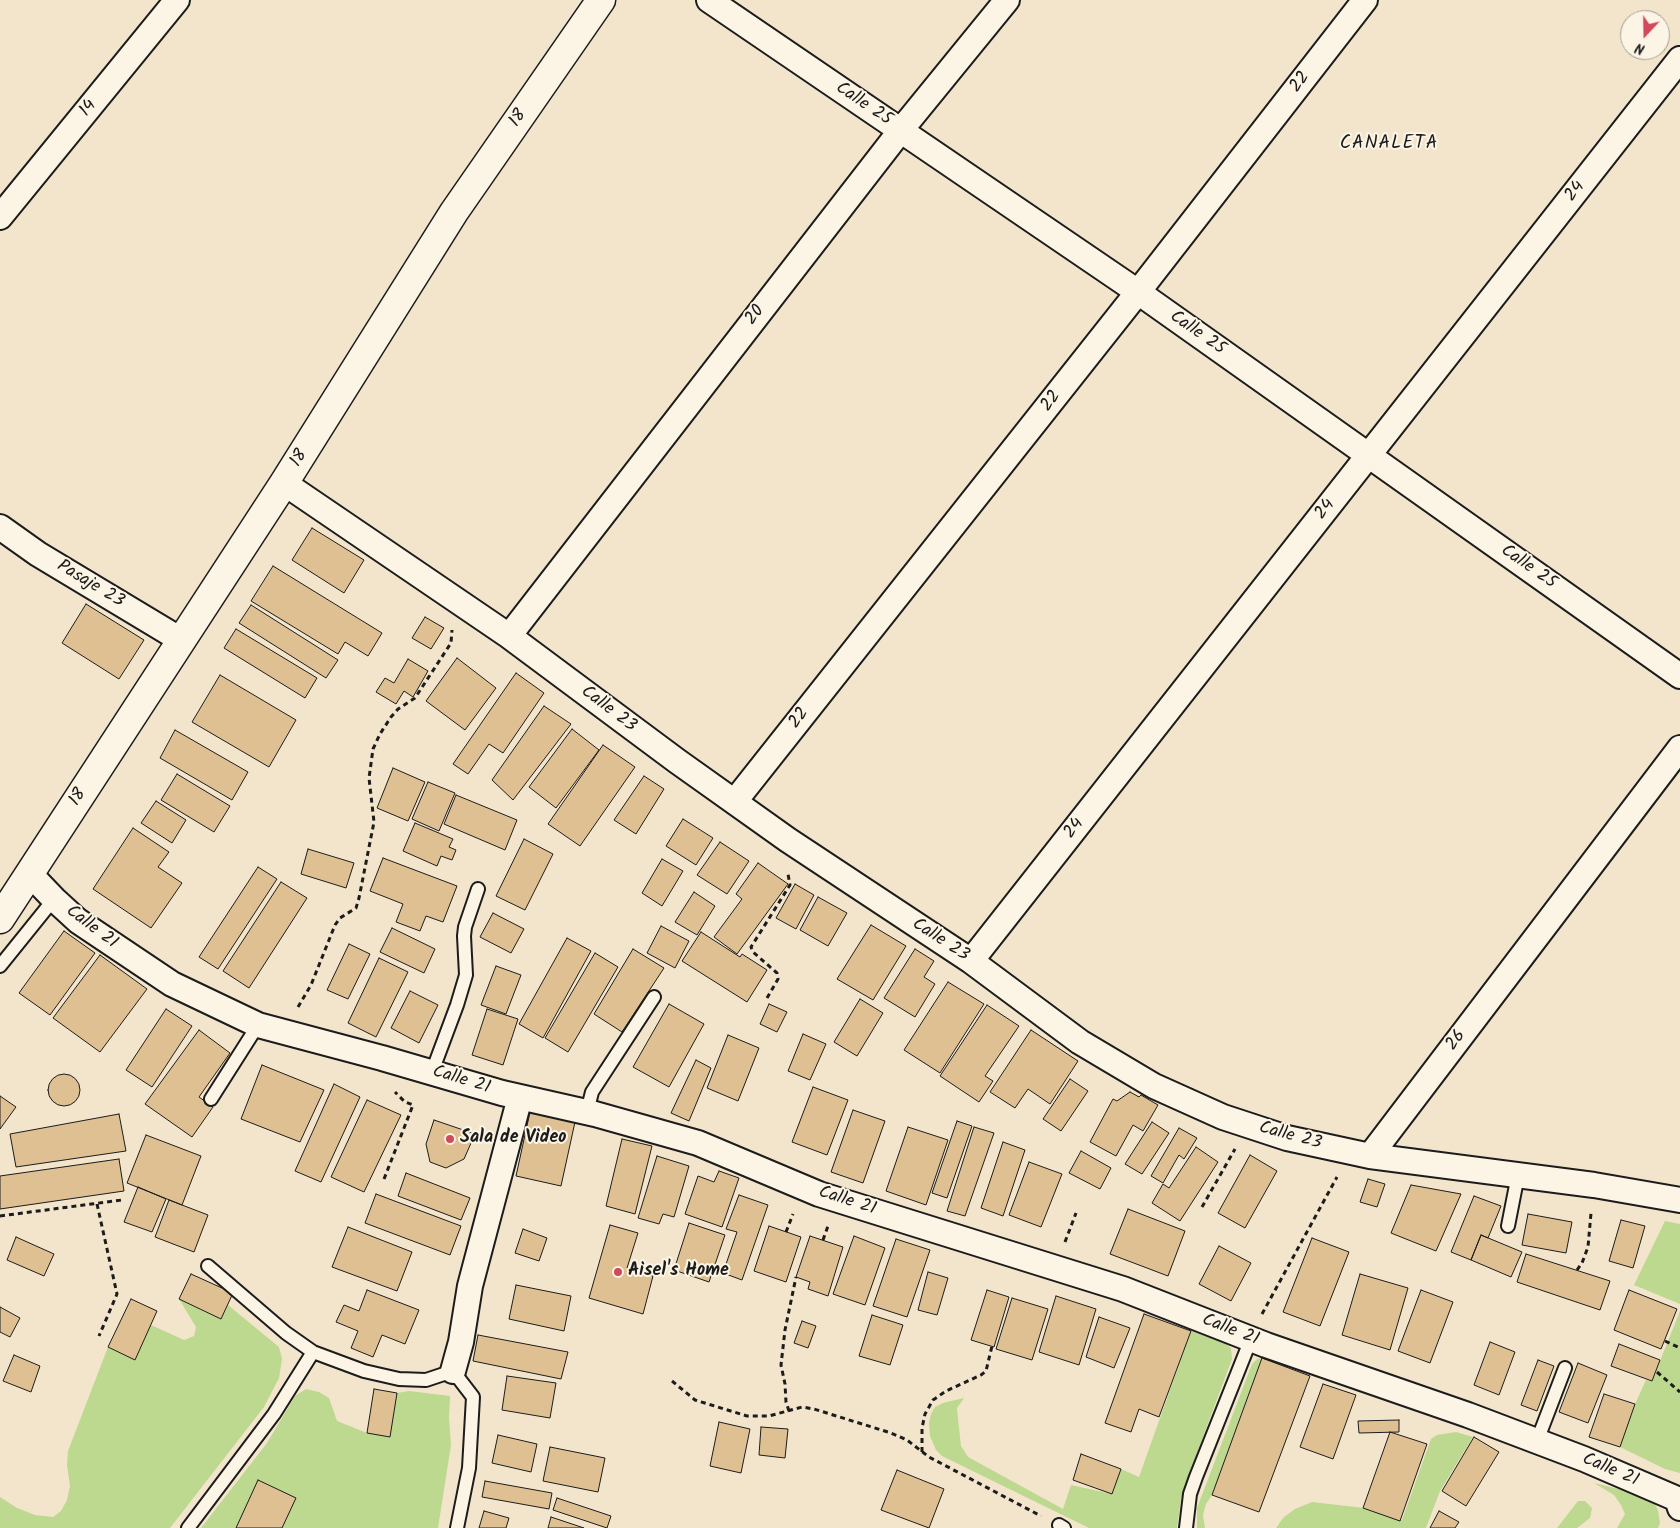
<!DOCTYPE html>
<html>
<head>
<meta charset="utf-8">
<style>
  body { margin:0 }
  #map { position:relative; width:1680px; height:1528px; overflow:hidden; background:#f3e5cc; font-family:Kalam,sans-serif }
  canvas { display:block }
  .north { position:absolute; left:1620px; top:10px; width:50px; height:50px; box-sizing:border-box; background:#fcf5e5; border:1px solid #a29e95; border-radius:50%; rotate:201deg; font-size:14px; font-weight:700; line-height:20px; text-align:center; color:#1c1c1c }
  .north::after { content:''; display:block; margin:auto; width:18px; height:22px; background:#d1495b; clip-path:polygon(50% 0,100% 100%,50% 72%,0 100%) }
</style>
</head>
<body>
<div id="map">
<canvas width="1680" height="1528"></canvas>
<div class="north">N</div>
</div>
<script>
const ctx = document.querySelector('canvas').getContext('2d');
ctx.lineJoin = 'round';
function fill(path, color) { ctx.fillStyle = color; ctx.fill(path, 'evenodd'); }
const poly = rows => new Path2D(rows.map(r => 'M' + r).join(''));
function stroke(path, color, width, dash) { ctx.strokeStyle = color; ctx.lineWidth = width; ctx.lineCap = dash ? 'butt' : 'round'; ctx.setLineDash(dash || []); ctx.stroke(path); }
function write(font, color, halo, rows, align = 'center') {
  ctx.font = font + ' Kalam,sans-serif'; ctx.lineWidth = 4; ctx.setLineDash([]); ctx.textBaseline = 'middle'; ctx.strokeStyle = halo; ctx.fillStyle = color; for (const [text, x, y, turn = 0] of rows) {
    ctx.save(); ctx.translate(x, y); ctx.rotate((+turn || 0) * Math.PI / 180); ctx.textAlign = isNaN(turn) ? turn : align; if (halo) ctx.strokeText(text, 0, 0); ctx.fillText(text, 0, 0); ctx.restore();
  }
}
const green = poly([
  [1665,1221,1680,1224,1680,1304,1634,1285],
  [179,1299,221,1319,228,1305,279,1347,282,1359,279,1378,264,1407,170,1528,0,1528,0,1497,17,1508,35,1515,53,1517,61,1511,67,1500,70,1486,67,1465,68,1451,108,1347,135,1360,151,1325,184,1340,194,1336,196,1327],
  [1680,1311,1680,1473,1665,1469,1620,1447,1635,1404,1646,1380,1652,1381],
  [1191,1331,1225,1343,1231,1348,1232,1359,1191,1469,1181,1499,1177,1528,1089,1528,942,1456,936,1450,930,1436,929,1423,931,1414,935,1407,943,1403,964,1398,957,1408,958,1419,961,1446,968,1457,1063,1509,1071,1485,1112,1494,1121,1469,1139,1477],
  [1262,1358,1212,1495,1206,1504,1203,1515,1205,1528,1197,1528,1197,1508,1252,1364,1257,1359],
  [306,1389,319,1392,329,1398,337,1421,367,1433,390,1437,397,1393,409,1391,450,1396,449,1418,451,1445,438,1528,201,1528,267,1443,295,1396],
  [1456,1432,1473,1437,1440,1491,1426,1528,1276,1528,1284,1517,1295,1509,1312,1502,1364,1508,1402,1520,1431,1439,1437,1435],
  [1594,1483,1639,1494,1653,1501,1658,1510,1660,1523,1658,1528,1617,1528,1625,1514,1621,1505,1614,1495],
  [1578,1501,1585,1501,1592,1508,1590,1518,1577,1528,1557,1528]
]);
const building = poly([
  [312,528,364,560,344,593,292,560,312,528],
  [273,566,382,633,368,656,345,642,338,654,251,601,273,566],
  [86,604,144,640,119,679,62,643,86,604],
  [251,605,338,660,326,678,239,623,251,605],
  [425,617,444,628,431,649,412,638,425,617],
  [236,629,317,678,305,698,224,648,236,629],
  [457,658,496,688,465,730,426,701,457,658],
  [408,659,428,671,413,697,404,691,396,704,376,692,385,678,394,683,408,659],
  [516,673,544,693,503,753,489,744,468,774,453,764,516,673],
  [220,675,296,720,269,767,192,722,220,675],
  [544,706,571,724,513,800,492,780,544,706],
  [572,729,599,750,556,808,529,787,572,729],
  [175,730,248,772,232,800,160,758,175,730],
  [603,745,635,767,580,846,548,824,603,745],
  [393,768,425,782,408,821,377,808,393,768],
  [177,774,230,806,214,832,161,800,177,774],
  [644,776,664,789,636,834,614,820,644,776],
  [428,782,455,793,439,831,412,819,428,782],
  [456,795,517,820,505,850,444,824,456,795],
  [156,801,186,820,172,843,141,823,156,801],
  [683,819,713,838,696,865,666,846,683,819],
  [415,823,453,839,449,847,456,850,452,860,441,856,437,866,403,851,415,823],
  [133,828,169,852,158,867,182,883,151,928,93,889,133,828],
  [524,839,553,854,525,910,496,896,524,839],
  [720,842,749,861,727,894,697,875,720,842],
  [308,849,354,863,346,888,301,874,308,849],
  [383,858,457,886,443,922,426,916,420,931,396,922,403,904,370,891,383,858],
  [662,859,683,871,662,906,642,893,662,859],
  [758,863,788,884,737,954,714,937,742,899,736,894,758,863],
  [258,867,277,879,218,969,199,957,258,867],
  [281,882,307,898,249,988,223,971,281,882],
  [795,884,814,895,796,929,776,918,795,884],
  [694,892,715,906,697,935,675,922,694,892],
  [818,897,847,913,828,946,800,930,818,897],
  [493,913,524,929,511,953,480,937,493,913],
  [871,925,906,946,873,1000,837,979,871,925],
  [661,926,689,941,675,968,647,953,661,926],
  [392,928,435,949,424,973,380,952,392,928],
  [64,931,95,953,50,1015,19,993,64,931],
  [701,932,740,957,742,954,767,970,747,1002,682,961,701,932],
  [567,938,591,951,543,1038,519,1024,567,938],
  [349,944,370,954,348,999,327,990,349,944],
  [633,949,664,968,622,1032,594,1014,633,949],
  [915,949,934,961,924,977,935,984,915,1017,884,998,915,949],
  [595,953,618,967,568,1052,545,1038,595,953],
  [100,955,147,989,100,1052,53,1018,100,955],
  [379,958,408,972,376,1037,348,1023,379,958],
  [496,966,521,975,506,1014,481,1005,496,966],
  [948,982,984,1004,940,1073,904,1050,948,982],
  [410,991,438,1005,419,1043,391,1028,410,991],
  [860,999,883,1013,857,1056,834,1042,860,999],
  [669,1004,704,1024,669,1087,633,1067,669,1004],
  [769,1004,787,1012,777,1032,760,1024,769,1004],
  [987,1005,1019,1026,985,1076,993,1081,979,1102,940,1076,987,1005],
  [166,1009,192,1026,152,1087,126,1070,166,1009],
  [487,1009,518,1019,503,1065,472,1055,487,1009],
  [199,1030,230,1053,199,1097,213,1107,192,1137,145,1104,199,1030],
  [1031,1030,1078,1061,1050,1104,1028,1089,1015,1108,990,1092,1031,1030],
  [803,1034,826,1044,810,1080,788,1071,803,1034],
  [728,1035,759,1048,738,1101,707,1088,728,1035],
  [696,1060,711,1068,689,1121,671,1113,696,1060],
  [262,1065,324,1090,300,1142,241,1119,262,1065],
  '48 1090a16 16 0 1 1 32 0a16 16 0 1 1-32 0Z',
  [1070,1079,1088,1091,1061,1131,1043,1119,1070,1079],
  [334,1084,360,1097,321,1182,295,1171,334,1084],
  [813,1087,848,1100,827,1155,792,1142,813,1087],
  [1130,1092,1139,1097,1141,1095,1158,1105,1143,1131,1133,1125,1116,1156,1090,1142,1113,1099,1117,1101,1130,1092],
  [0,1096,16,1107,0,1129,0,1096],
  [367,1100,401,1115,364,1192,331,1177,367,1100],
  [853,1110,885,1121,863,1183,831,1172,853,1110],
  [530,1112,575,1122,561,1186,516,1176,530,1112],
  [119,1114,126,1151,16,1167,10,1134,119,1114],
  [434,1120,475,1134,464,1159,446,1168,430,1162,426,1144,434,1120],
  [957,1121,972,1126,947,1198,932,1193,957,1121],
  [1152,1122,1169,1133,1142,1174,1125,1164,1152,1122],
  [908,1127,948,1140,926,1205,886,1191,908,1127],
  [974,1127,994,1133,965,1216,947,1211,974,1127],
  [1179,1128,1197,1138,1184,1159,1179,1155,1163,1183,1151,1176,1179,1128],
  [146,1135,201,1156,182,1205,127,1183,146,1135],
  [622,1139,652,1146,635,1214,606,1206,622,1139],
  [1003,1142,1025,1150,1003,1216,981,1208,1003,1142],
  [1196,1147,1218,1162,1180,1221,1152,1203,1163,1184,1169,1188,1196,1147],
  [1081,1151,1111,1168,1100,1189,1069,1173,1081,1151],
  [1250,1155,1277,1171,1245,1228,1218,1213,1250,1155],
  [657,1156,689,1166,674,1217,663,1214,659,1224,638,1218,657,1156],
  [119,1159,124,1191,0,1209,0,1176,119,1159],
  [1029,1162,1062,1174,1041,1227,1009,1215,1029,1162],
  [719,1171,739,1178,722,1227,685,1214,698,1176,714,1182,719,1171],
  [406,1173,470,1198,461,1220,398,1196,406,1173],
  [1368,1179,1385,1184,1377,1207,1360,1202,1368,1179],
  [1411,1185,1461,1194,1436,1251,1391,1233,1411,1185],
  [138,1187,166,1199,152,1232,124,1222,138,1187],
  [376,1194,461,1226,450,1255,365,1223,376,1194],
  [739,1195,768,1205,742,1280,723,1273,737,1232,726,1229,739,1195],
  [1474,1196,1501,1206,1488,1238,1481,1235,1471,1260,1451,1252,1474,1196],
  [169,1200,208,1215,194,1252,155,1237,169,1200],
  [1128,1209,1185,1231,1168,1276,1110,1254,1128,1209],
  [1528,1214,1572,1222,1566,1253,1522,1245,1528,1214],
  [1621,1220,1645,1226,1633,1268,1609,1261,1621,1220],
  [689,1223,725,1235,709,1282,674,1270,689,1223],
  [610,1225,638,1233,627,1268,653,1276,643,1314,589,1298,610,1225],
  [769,1226,801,1237,786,1282,754,1271,769,1226],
  [348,1227,412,1252,397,1291,332,1267,348,1227],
  [523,1229,547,1238,539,1261,515,1253,523,1229],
  [1481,1235,1522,1252,1511,1277,1471,1260,1481,1235],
  [810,1236,843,1247,828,1296,808,1289,810,1282,796,1277,810,1236],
  [854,1236,885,1248,865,1305,833,1294,854,1236],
  [16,1237,54,1254,44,1276,7,1260,16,1237],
  [1312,1238,1349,1252,1320,1326,1283,1312,1312,1238],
  [896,1239,930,1250,907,1317,873,1306,896,1239],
  [1219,1246,1251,1263,1231,1301,1199,1284,1219,1246],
  [1526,1254,1610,1281,1600,1310,1517,1282,1526,1254],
  [928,1272,948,1278,937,1315,918,1310,928,1272],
  [191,1274,233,1293,221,1319,179,1299,191,1274],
  [1360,1274,1408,1288,1390,1350,1342,1335,1360,1274],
  [516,1285,571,1296,564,1331,509,1319,516,1285],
  [367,1290,419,1310,405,1344,382,1335,373,1357,351,1348,358,1331,336,1322,344,1305,359,1311,367,1290],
  [987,1290,1009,1297,994,1347,971,1340,987,1290],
  [1421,1290,1453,1302,1430,1363,1398,1351,1421,1290],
  [1629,1290,1677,1309,1661,1349,1614,1330,1629,1290],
  [1056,1296,1096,1309,1079,1365,1039,1352,1056,1296],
  [1012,1298,1048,1309,1032,1360,996,1349,1012,1298],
  [131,1299,157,1311,135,1360,108,1347,131,1299],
  [0,1307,20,1318,10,1337,0,1332,0,1307],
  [1144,1314,1191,1331,1159,1417,1139,1409,1131,1432,1105,1423,1144,1314],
  [872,1315,903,1325,890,1365,859,1356,872,1315],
  [1099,1317,1130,1328,1114,1368,1086,1357,1099,1317],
  [802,1321,816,1326,808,1348,794,1343,802,1321],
  [478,1335,568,1352,561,1379,473,1361,478,1335],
  [1490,1342,1515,1352,1499,1395,1474,1385,1490,1342],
  [1619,1344,1660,1360,1652,1381,1611,1366,1619,1344],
  [14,1355,40,1366,31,1392,3,1381,14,1355],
  [1262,1358,1310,1376,1259,1512,1212,1495,1262,1358],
  [1538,1360,1554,1366,1537,1411,1521,1405,1538,1360],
  [1578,1363,1607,1375,1588,1423,1559,1412,1578,1363],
  [507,1376,556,1383,550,1418,502,1410,507,1376],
  [1323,1384,1356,1395,1333,1459,1300,1447,1323,1384],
  [374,1389,397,1393,390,1437,367,1433,374,1389],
  [1604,1394,1635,1404,1620,1447,1589,1437,1604,1394],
  [1399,1420,1399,1432,1359,1433,1358,1421,1399,1420],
  [719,1422,750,1429,741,1473,710,1466,719,1422],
  [761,1427,788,1429,785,1458,759,1455,761,1427],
  [1390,1432,1427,1444,1400,1521,1363,1508,1390,1432],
  [498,1435,537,1444,531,1472,492,1463,498,1435],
  [1474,1437,1499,1452,1466,1506,1442,1491,1474,1437],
  [550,1447,605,1458,598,1492,543,1481,550,1447],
  [1081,1454,1121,1469,1112,1494,1073,1480,1081,1454],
  [897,1470,944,1489,929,1528,881,1510,897,1470],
  [258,1480,296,1498,282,1528,236,1528,258,1480],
  [485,1481,552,1493,549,1509,482,1497,485,1481],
  [557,1498,611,1516,607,1528,553,1510,557,1498],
  [484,1511,509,1518,506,1528,479,1528,484,1511],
  [1439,1511,1459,1522,1455,1528,1430,1528,1439,1511],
  [551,1517,584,1528,548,1528,551,1517]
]);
const path = poly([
  [767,998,778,979,777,973,753,952,751,947,790,885,788,874],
  [298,1007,311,985,335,925,340,918,356,908,359,898,374,822,369,778,373,749,380,734,391,717,398,709,415,698,451,643,452,630],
  [384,1179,413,1105,405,1102,395,1092],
  [97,1204,117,1294,99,1336],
  [1202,1207,1235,1149],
  [0,1216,122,1200],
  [786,1232,793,1214],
  [823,1240,828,1226],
  [1065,1242,1076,1213],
  [1577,1270,1582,1263,1588,1247,1591,1213],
  [1262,1314,1337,1177],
  [1665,1341,1680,1348],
  [1657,1372,1680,1392],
  [672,1381,695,1400,747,1416,769,1416,802,1407,814,1409,891,1433,907,1440,929,1457,1041,1516],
  [789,1411,786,1402,785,1384,781,1365,785,1330,796,1277],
  [922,1452,922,1428,925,1414,933,1400,946,1391,981,1375,986,1371,992,1346]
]);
const lane = poly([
  [0,966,54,899],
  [432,1072,457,1005,466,975,464,936,465,927,478,889],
  [211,1099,258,1025],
  [587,1112,592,1092,654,997],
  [1508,1226,1518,1175],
  [208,1266,286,1333,313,1352,364,1371,399,1379,426,1380,453,1371,473,1397,469,1468,457,1528],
  [1537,1441,1565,1368],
  [1059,1525,1064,1528],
  [188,1528,274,1414,313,1352],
  [1186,1528,1190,1494,1196,1477,1251,1339]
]);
const street = poly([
  [709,0,1138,292,1680,676],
  [0,217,177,0],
  [284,483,509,636,677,761,788,840,971,961,1080,1042,1154,1086,1223,1117,1287,1138,1370,1156,1594,1185,1680,1200],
  [0,527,38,554,181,640],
  [509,636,901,130,1007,0],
  [735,801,1138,292,1365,0],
  [30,874,54,899,78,921,172,984,258,1025,382,1058,502,1093,595,1114,698,1143,819,1194,1123,1289,1266,1345,1468,1415,1584,1459,1677,1499,1680,1508],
  [971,961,1680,59],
  [1370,1156,1680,748],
  [453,1371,461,1342,470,1286,520,1097]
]);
const secondary = poly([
  [0,919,284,483,454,212,601,0]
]);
const markers = [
  [450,1139,5,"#d1495b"],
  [618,1272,5,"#d1495b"]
];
const streetNames = [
  ["22",1301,83,-52],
  ["Calle 25",863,105,34],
  ["14",89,109,-51],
  ["18",519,119,-55],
  ["24",1576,192,-52],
  ["20",756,316,-52],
  ["Calle 25",1197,334,35],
  ["22",1052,402,-52],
  ["18",300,459,-58],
  ["24",1326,510,-52],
  ["Calle 25",1528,568,35],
  ["Pasaje 23",90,585,31],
  ["Calle 23",608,710,37],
  ["22",800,719,-52],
  ["18",79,798,-57],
  ["24",1075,829,-52],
  ["Calle 21",91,928,37],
  ["Calle 23",940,941,33],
  ["26",1457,1041,-53],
  ["Calle 21",461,1081,17],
  ["Calle 23",1290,1137,15],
  ["Calle 21",847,1202,18],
  ["Calle 21",1230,1331,21],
  ["Calle 21",1610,1471,23]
];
const poiNames = [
  ["Sala de Video",460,1139],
  ["Aisel's Home",628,1272]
];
const neighbourhoodNames = [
  ["CANALETA",1389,145]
];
fill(green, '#bdd88f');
fill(building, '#dec092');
stroke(building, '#1c1c1c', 1);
stroke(lane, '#1c1c1c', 16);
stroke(street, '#1c1c1c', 28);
stroke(secondary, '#1c1c1c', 31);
stroke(path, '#1c1c1c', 3, [5, 4]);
stroke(lane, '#fcf5e5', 12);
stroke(street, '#fcf5e5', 24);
stroke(secondary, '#fcf5e5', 28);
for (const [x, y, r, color] of markers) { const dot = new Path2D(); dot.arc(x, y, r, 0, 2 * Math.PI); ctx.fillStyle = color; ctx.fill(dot); stroke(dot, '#fcf5e5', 2); }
write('18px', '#1c1c1c', '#fcf5e5', streetNames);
write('bold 18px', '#1c1c1c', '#fcf5e5', poiNames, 'left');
ctx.letterSpacing = '1px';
write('19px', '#1c1c1c', '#fcf5e5', neighbourhoodNames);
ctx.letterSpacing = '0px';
</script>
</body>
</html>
